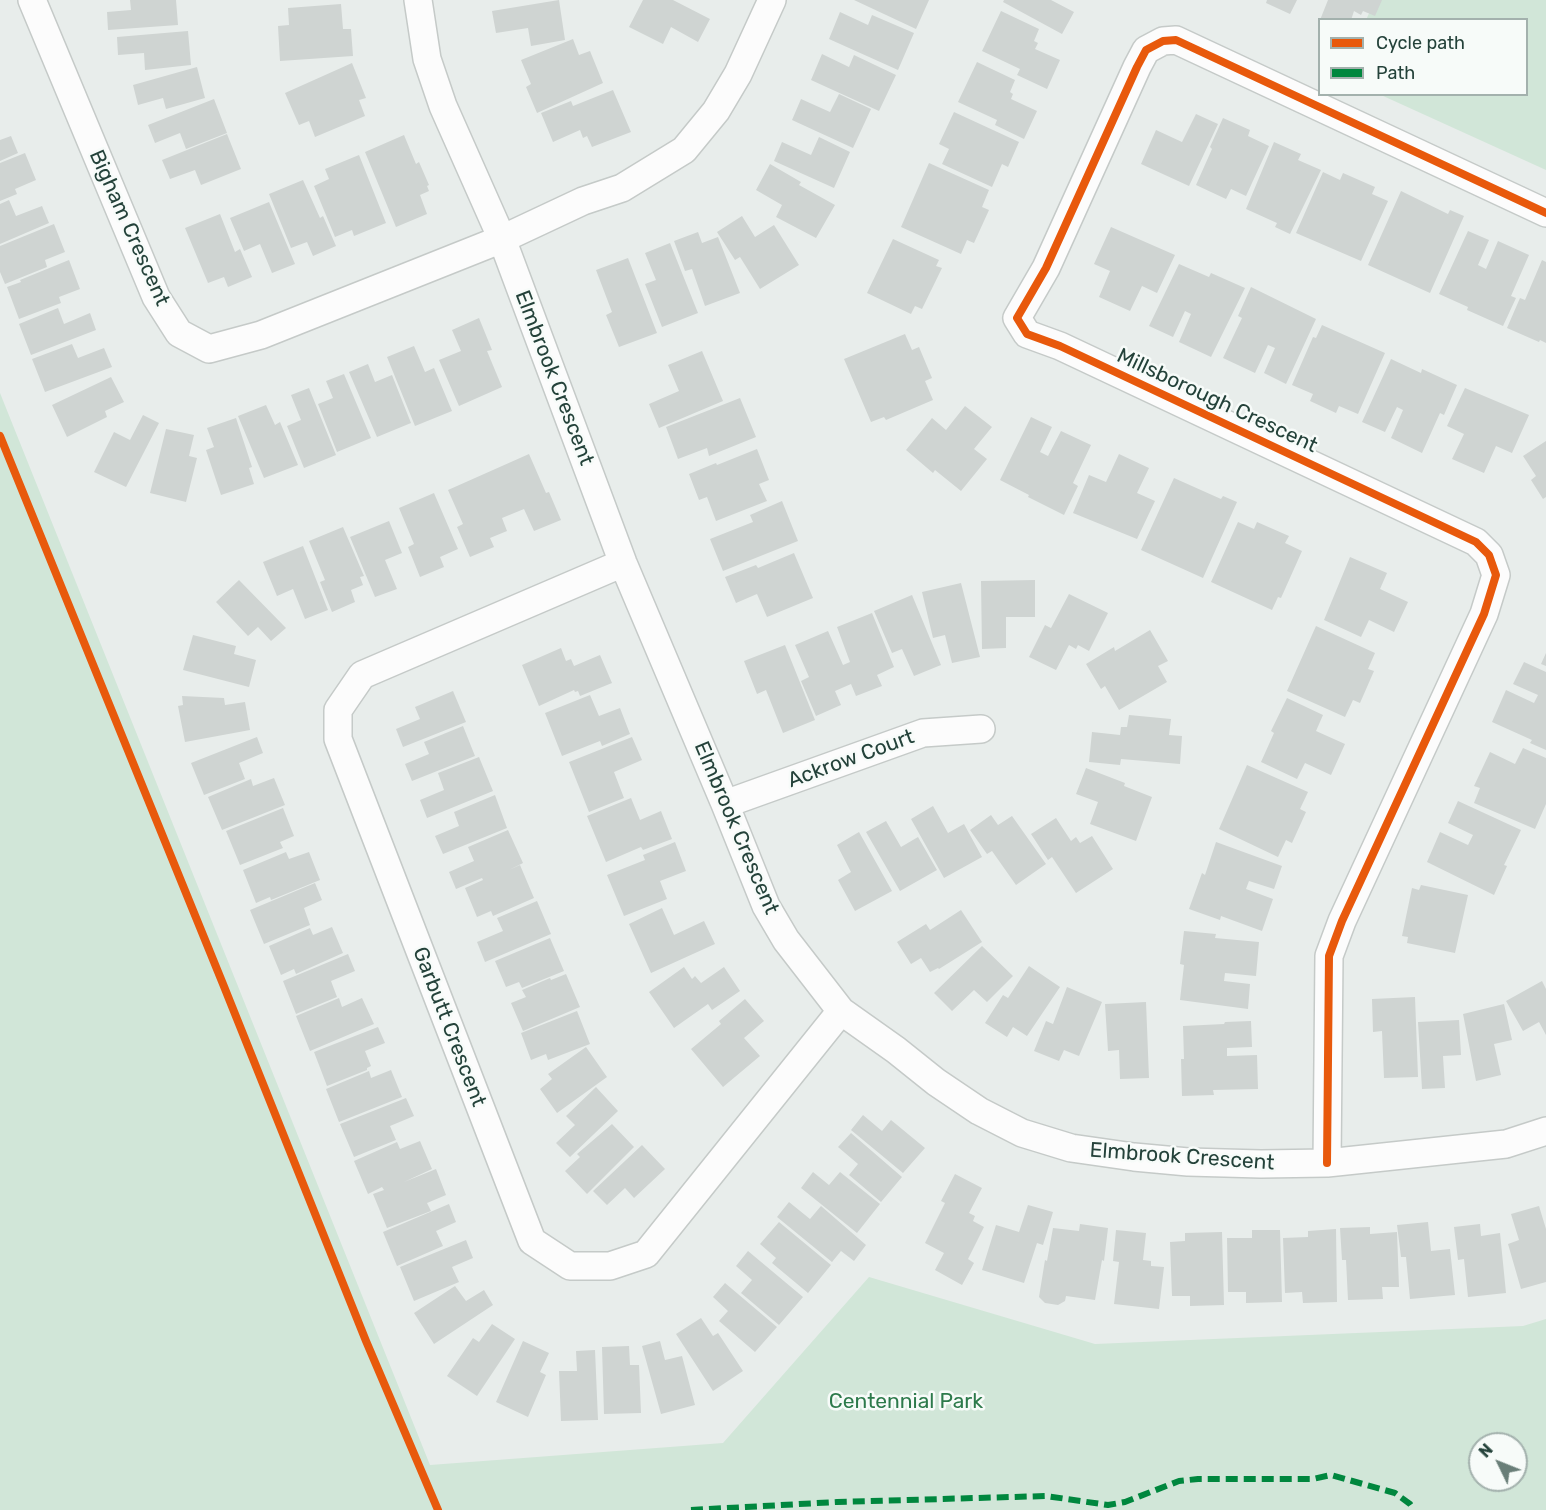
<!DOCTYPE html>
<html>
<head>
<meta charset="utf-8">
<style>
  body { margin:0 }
  #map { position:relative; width:1546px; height:1510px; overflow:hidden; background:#e8edeb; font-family:Rubik,sans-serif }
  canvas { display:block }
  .legend { position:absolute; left:1318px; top:18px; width:210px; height:78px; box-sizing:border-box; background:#f7fbf9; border:2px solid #a3b1ad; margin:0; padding:8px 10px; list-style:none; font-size:18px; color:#24423a }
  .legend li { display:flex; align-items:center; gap:12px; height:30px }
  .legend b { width:30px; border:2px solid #a3b1ad }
  .north { position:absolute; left:1468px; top:1432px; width:60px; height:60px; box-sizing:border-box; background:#f7fbf9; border:2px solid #a3b1ad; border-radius:50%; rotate:313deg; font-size:16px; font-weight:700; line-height:24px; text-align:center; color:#24423a }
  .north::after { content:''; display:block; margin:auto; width:21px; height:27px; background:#697e78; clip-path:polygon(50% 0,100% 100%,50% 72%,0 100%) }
</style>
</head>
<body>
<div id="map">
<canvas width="1546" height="1510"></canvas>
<ul class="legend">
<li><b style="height:8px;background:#e8590c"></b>Cycle path</li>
<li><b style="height:8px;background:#00873e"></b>Path</li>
</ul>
<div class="north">N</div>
</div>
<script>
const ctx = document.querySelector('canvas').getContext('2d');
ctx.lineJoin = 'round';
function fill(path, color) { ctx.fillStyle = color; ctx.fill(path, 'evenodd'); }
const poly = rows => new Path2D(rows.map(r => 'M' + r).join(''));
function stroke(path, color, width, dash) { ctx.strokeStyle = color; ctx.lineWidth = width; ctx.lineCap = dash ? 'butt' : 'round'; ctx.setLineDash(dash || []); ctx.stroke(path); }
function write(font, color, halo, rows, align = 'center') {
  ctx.font = font + ' Rubik,sans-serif'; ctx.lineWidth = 5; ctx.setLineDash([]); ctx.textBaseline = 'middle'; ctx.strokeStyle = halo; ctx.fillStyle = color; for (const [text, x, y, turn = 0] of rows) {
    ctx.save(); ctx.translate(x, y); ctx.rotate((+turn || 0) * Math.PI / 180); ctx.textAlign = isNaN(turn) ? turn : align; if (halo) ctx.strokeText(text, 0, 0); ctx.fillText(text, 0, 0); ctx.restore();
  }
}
const green = poly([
  [1375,0,1546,0,1546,170,1381,95,1526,94,1526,20,1366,20],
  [0,393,430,1465,723,1443,869,1277,1095,1344,1523,1326,1546,1319,1546,1510,0,1510],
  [1480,1444,1516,1444,1516,1480,1480,1480]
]);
const building = poly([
  [130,0,176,0,178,25,108,30,107,12,131,10],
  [559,0,565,40,531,46,528,28,496,33,492,11],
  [643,0,673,0,710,19,698,42,671,27,663,44,629,27],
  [854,0,929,0,916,29],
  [1004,0,1051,0,1074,12,1062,34,1003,2],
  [1267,0,1297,0,1290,14,1266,3],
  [1328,0,1382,0,1375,16,1363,11,1361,15,1354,11,1351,20,1320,20],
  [341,4,343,29,351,29,353,56,280,61,278,26,289,25,288,8],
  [1001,11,1039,29,1034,41,1038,43,1035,49,1060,60,1047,89,1017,75,1020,69,982,51],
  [840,12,868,25,872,15,914,33,898,70,829,39],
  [188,31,191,65,145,70,144,53,118,55,117,37],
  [573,39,579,55,590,51,603,83,537,113,526,87,531,84,521,60],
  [822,54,849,67,854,55,896,75,879,111,811,80],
  [977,62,1015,80,1010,92,1013,94,1011,99,1037,111,1024,139,995,125,997,120,958,102],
  [352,63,366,98,359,100,365,116,315,137,309,121,299,125,285,93],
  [197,67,205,98,166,109,163,98,138,105,133,85],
  [613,90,631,132,592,147,587,136,583,138,580,130,553,142,541,113,571,101,573,106],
  [839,94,871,109,853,148,792,120,801,99,830,112],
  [214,99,227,133,186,149,180,133,155,143,148,125],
  [954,112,1019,142,1008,167,1002,164,992,187,942,164,949,149,939,144],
  [1196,114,1218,124,1189,186,1141,164,1156,130,1182,142],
  [1223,118,1250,130,1248,136,1269,146,1246,196,1231,189,1226,199,1196,185,1212,149,1210,147],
  [227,134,241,169,201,185,195,170,170,179,162,160],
  [404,135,416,164,419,162,429,185,427,186,429,191,420,195,427,214,396,227,365,152],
  [11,136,18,153,0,161,0,140],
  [819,137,850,152,834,188,774,161,782,142,811,155],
  [1274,142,1301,154,1298,160,1321,170,1290,234,1275,227,1277,223,1246,209],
  [25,153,36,180,15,189,17,194,0,201,0,163],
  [359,155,386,223,354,236,352,230,335,237,314,186,329,179,325,169],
  [929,163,989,190,982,207,989,210,974,243,967,240,961,254,901,227],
  [770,164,801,182,799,185,835,205,816,238,776,217,782,205,756,190],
  [1323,172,1340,180,1343,173,1375,187,1372,194,1388,201,1361,261,1296,233],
  [303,180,320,218,323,216,336,246,313,256,307,242,291,248,269,194],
  [1401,191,1448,214,1450,210,1464,216,1430,293,1368,265],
  [9,200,16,216,42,206,49,223,0,244,0,204],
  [269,202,295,264,272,273,260,244,244,251,230,218],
  [220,214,235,252,240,249,252,277,228,287,224,277,208,283,185,228],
  [742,216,755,237,774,225,799,265,760,289,740,257,735,260,717,232],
  [54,224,65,252,45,260,47,267,5,284,0,272,0,246],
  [1111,227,1175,255,1157,293,1142,286,1130,311,1099,297,1110,271,1094,264],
  [1468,231,1489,240,1478,265,1486,269,1498,241,1529,255,1511,296,1516,298,1503,326,1467,310,1468,307,1439,294],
  [698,232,702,243,718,237,740,293,705,306,692,269,685,271,674,241],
  [893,239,939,260,936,266,942,268,922,309,915,306,911,314,867,293],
  [670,243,698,313,662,327,645,284,656,280,645,253],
  [628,258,657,333,619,347,606,315,612,312,596,270],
  [69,260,80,289,59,297,61,303,19,319,7,287,21,282,20,280],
  [1542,260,1546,262,1546,343,1540,340,1539,342,1507,328,1520,298,1525,300],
  [1179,264,1209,277,1211,273,1245,288,1211,357,1179,342,1191,314,1185,311,1173,337,1149,326],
  [1251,287,1316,319,1286,384,1264,373,1275,348,1268,345,1255,373,1223,358,1242,318,1238,316],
  [58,308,64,324,90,313,96,330,31,355,19,324],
  [479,318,492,350,487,351,502,387,459,406,439,360,461,351,452,330],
  [1322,325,1385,353,1358,414,1339,406,1336,413,1310,401,1313,394,1292,385,1313,337,1316,338],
  [905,334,912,350,919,347,932,378,925,381,933,400,886,420,884,417,871,422,844,359],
  [72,344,78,358,104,348,112,367,45,392,32,359],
  [414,346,425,372,434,368,452,411,415,426,387,357],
  [702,351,723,401,659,428,649,404,679,391,668,365],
  [1391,359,1421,373,1422,369,1457,385,1444,415,1440,413,1422,453,1391,438,1403,410,1397,407,1385,432,1362,422],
  [368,364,375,382,392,375,411,423,377,437,349,372],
  [344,374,371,438,337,452,318,404,333,398,326,381],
  [111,377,124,402,105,411,107,417,67,437,52,405],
  [309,388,336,455,304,468,287,426,301,420,291,395],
  [1465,388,1529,415,1512,453,1496,446,1484,473,1452,459,1464,434,1447,426],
  [740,398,756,437,709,456,707,448,678,459,666,427],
  [266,405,275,425,280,422,298,465,264,478,238,416],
  [965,406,992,427,974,449,987,459,961,491,935,470,933,473,906,450,932,418,946,430],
  [143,415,159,423,126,487,94,472,114,432,130,440],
  [1031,417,1052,427,1040,452,1048,456,1061,431,1091,445,1073,483,1078,486,1064,515,1028,497,1029,495,1000,480],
  [236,418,252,467,249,468,254,484,221,495,206,450,214,447,207,428],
  [166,429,194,435,189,456,197,458,186,502,150,493],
  [1546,441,1546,497,1543,499,1531,480,1536,476,1523,456],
  [757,449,769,480,759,484,767,501,716,521,707,497,699,500,689,474,716,463,717,465],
  [529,454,546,493,549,492,561,520,534,531,524,509,502,518,507,531,490,538,494,547,470,557,457,527,463,524,448,490],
  [1119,454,1149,468,1137,493,1155,501,1137,539,1073,513,1089,475,1106,482],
  [1174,478,1221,499,1223,496,1237,502,1203,578,1141,550],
  [434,493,458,549,440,557,444,567,420,577,408,547,414,544,399,508],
  [782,501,798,541,723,571,710,539,753,522,750,515],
  [389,521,402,553,385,560,397,589,375,597,350,537],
  [1238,522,1254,529,1257,522,1289,536,1285,543,1302,551,1281,598,1278,597,1272,610,1211,582],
  [343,527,364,576,360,577,363,585,351,590,355,602,332,612,320,582,325,580,309,541],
  [303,546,328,610,305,619,293,589,277,596,263,562],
  [794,553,813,598,767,617,757,594,736,603,725,577,756,565,758,568],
  [1350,557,1387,573,1380,589,1408,602,1394,632,1369,620,1361,637,1324,620],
  [239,580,286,628,271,641,258,627,248,636,216,602],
  [1035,580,1035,617,1006,617,1006,648,982,649,981,581],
  [961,583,980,657,952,663,945,635,933,638,922,592],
  [1069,594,1108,613,1089,651,1078,645,1076,649,1069,645,1056,670,1029,657,1045,625,1051,628],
  [912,595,941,665,914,676,902,649,892,653,874,611],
  [872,613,894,667,877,675,882,686,856,696,851,684,835,691,841,705,816,716,801,681,809,677,795,645,828,631,843,665,850,662,837,627],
  [1316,626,1375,653,1368,669,1374,671,1360,703,1353,700,1345,717,1287,691],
  [1150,630,1168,661,1158,666,1167,682,1119,710,1105,686,1101,689,1086,664,1114,647,1115,651],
  [193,635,236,646,234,654,256,660,249,687,183,670],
  [785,645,815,720,783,733,766,690,757,694,744,661],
  [561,648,566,661,571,659,574,666,600,655,612,683,580,696,578,691,575,692,574,690,539,706,522,665],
  [1546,653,1546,666,1541,664],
  [1524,662,1546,672,1546,750,1530,743,1532,740,1492,722,1506,690,1534,703,1538,695,1513,684],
  [453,691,466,722,403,747,396,729,420,719,415,707],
  [590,695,599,716,620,708,630,734,602,746,600,741,562,756,545,713],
  [182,696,224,698,225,705,245,702,250,730,185,742,178,706,183,705],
  [1287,698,1323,715,1316,731,1345,744,1331,775,1305,763,1297,779,1261,762,1274,733,1271,731],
  [1129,715,1171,719,1169,735,1182,736,1180,764,1121,759,1120,765,1089,762,1092,732,1120,735,1121,727,1127,727],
  [463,726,475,756,412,781,405,764,429,754,424,742],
  [257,737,263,753,239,763,245,779,204,795,191,763],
  [632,737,642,760,614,772,624,798,589,812,569,762],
  [1523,748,1546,758,1546,804,1535,829,1474,803,1480,788,1474,786,1490,752,1515,764],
  [479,757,493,791,427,818,420,800,444,790,438,773],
  [1247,765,1308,792,1300,809,1306,812,1292,843,1286,840,1278,857,1219,829],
  [1086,768,1125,783,1124,786,1152,797,1136,841,1090,824,1098,802,1076,794],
  [274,778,285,805,222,830,208,797,251,779,253,786],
  [495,795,507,828,443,854,435,836,459,826,454,812],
  [631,798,640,820,661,811,672,839,643,850,641,847,606,862,587,816],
  [1458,801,1521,830,1504,865,1507,866,1494,895,1427,862,1440,832,1468,845,1473,835,1448,823],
  [933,806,948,833,964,824,982,857,944,878,911,819],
  [283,808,294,836,280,842,283,848,240,865,226,831],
  [991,815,998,825,1012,816,1046,864,1016,885,992,851,987,854,970,830],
  [1056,818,1071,841,1076,837,1080,843,1092,836,1113,869,1076,893,1052,857,1048,860,1031,834],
  [886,821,901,847,918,837,937,870,900,891,866,832],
  [508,830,523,863,509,870,520,865,534,898,493,916,491,911,477,917,465,888,483,880,482,878,456,889,449,872,474,861,468,847],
  [859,832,892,891,855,911,838,880,851,872,837,845],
  [675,842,686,871,660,881,667,899,624,916,607,875,645,860,643,855],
  [1216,842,1282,866,1274,889,1249,881,1246,889,1273,899,1262,931,1221,916,1220,920,1189,909,1202,873,1205,875],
  [286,852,289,859,309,852,320,880,271,900,270,897,256,903,243,870],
  [315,883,322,900,304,908,310,925,264,944,250,910],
  [1421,885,1468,895,1455,953,1407,943,1408,937,1402,936,1412,888,1419,890],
  [537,901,551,934,485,962,477,942,503,931,497,918],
  [662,908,674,935,704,921,715,944,651,973,629,924],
  [961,910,982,942,939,969,938,968,930,972,921,958,911,964,897,942,926,924,930,930],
  [332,927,343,953,296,974,294,969,281,975,269,946,310,928,313,935],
  [1184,931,1216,934,1215,938,1259,942,1256,976,1225,973,1224,981,1250,984,1248,1009,1180,1000,1184,965,1180,964],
  [550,938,564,971,522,988,519,982,506,987,495,961],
  [982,946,1013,976,987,1002,974,990,952,1011,934,993],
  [348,954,355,971,331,981,337,997,296,1014,283,981],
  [1029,966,1060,987,1027,1036,1013,1027,1007,1037,985,1023,1003,995,1008,998],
  [684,967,692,979,695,976,701,983,724,967,740,991,712,1010,708,1004,674,1028,649,992],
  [566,974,580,1007,523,1031,511,1003,526,997,522,990,550,978,551,980],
  [1542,981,1546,989,1546,1035,1539,1022,1523,1031,1506,1001],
  [1067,987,1102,1002,1079,1056,1064,1050,1059,1061,1034,1051,1046,1021,1053,1024],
  [1415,997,1418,1077,1384,1078,1382,1031,1373,1032,1372,999],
  [339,998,342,1007,362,998,374,1024,310,1051,296,1016],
  [745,999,764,1021,744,1038,760,1056,723,1087,691,1049,721,1024,719,1021],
  [1146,1002,1149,1078,1120,1079,1119,1050,1108,1051,1105,1004],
  [1504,1004,1512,1040,1494,1044,1501,1075,1476,1081,1463,1014],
  [577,1011,590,1044,548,1060,546,1054,531,1060,521,1033],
  [1459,1020,1461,1055,1443,1056,1445,1088,1422,1089,1418,1022],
  [1251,1021,1252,1047,1227,1048,1227,1056,1257,1055,1258,1089,1213,1090,1214,1095,1182,1096,1181,1059,1184,1059,1183,1026,1224,1024,1225,1022],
  [378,1027,385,1043,365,1051,371,1066,367,1068,367,1070,327,1086,314,1052],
  [586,1047,607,1077,557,1113,540,1089,552,1079,548,1074],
  [391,1070,402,1097,339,1122,326,1089,369,1071,371,1078],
  [596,1087,618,1111,570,1157,556,1143,575,1125,566,1116],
  [406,1098,414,1116,390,1126,396,1140,354,1157,340,1124],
  [863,1115,882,1131,891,1120,925,1148,903,1173,851,1130],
  [612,1124,634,1147,587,1194,565,1171,580,1157,577,1154],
  [851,1133,902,1177,881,1202,849,1175,858,1164,838,1147],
  [420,1141,432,1169,404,1182,436,1169,446,1195,427,1203,431,1211,387,1228,373,1194,384,1190,382,1187,368,1194,354,1161,397,1142,400,1149],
  [642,1145,665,1169,634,1198,625,1188,607,1205,593,1191],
  [813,1172,829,1185,840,1172,880,1204,857,1233,801,1188],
  [955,1174,982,1188,969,1213,975,1216,973,1221,984,1227,968,1259,974,1263,962,1285,935,1270,944,1253,925,1243,945,1203,941,1201],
  [789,1202,810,1219,821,1206,866,1245,854,1261,841,1251,832,1262,777,1217],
  [449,1204,456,1222,436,1231,443,1246,397,1266,383,1232],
  [1028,1205,1053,1212,1043,1245,1037,1243,1024,1283,982,1270,996,1225,1019,1232],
  [1539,1206,1546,1229,1546,1282,1521,1289,1508,1244,1519,1240,1511,1214],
  [779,1222,831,1265,808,1293,772,1263,776,1258,760,1244],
  [1428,1222,1431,1251,1450,1249,1455,1295,1410,1299,1406,1257,1401,1257,1397,1225],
  [1080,1224,1108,1228,1104,1261,1102,1260,1095,1300,1066,1296,1065,1301,1058,1305,1045,1303,1039,1297,1045,1260,1047,1261,1053,1228,1079,1231],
  [1480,1224,1481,1236,1500,1233,1506,1293,1468,1297,1464,1259,1458,1260,1454,1227],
  [1370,1227,1370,1234,1397,1232,1399,1287,1382,1287,1383,1299,1348,1300,1346,1260,1342,1260,1340,1228],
  [1336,1229,1337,1302,1303,1303,1302,1292,1285,1293,1283,1238,1308,1237,1308,1231],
  [1116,1230,1146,1233,1143,1260,1151,1261,1151,1266,1164,1267,1159,1309,1114,1304,1119,1262,1113,1261],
  [1252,1230,1280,1230,1282,1302,1246,1303,1246,1292,1228,1292,1227,1238,1252,1238],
  [1222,1232,1224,1305,1190,1306,1190,1296,1172,1296,1170,1242,1185,1241,1185,1233],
  [466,1240,473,1258,452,1267,459,1282,414,1301,400,1267],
  [748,1251,803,1297,779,1325,741,1293,752,1280,736,1266],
  [725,1283,777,1327,755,1352,719,1321,728,1311,713,1297],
  [455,1286,466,1301,484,1290,493,1305,434,1344,414,1313],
  [701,1318,713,1336,718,1333,743,1371,713,1391,676,1334],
  [492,1324,515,1339,477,1396,447,1376,473,1338,479,1342],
  [523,1341,549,1353,540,1372,546,1375,528,1417,496,1402],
  [660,1341,665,1360,682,1356,695,1405,661,1414,642,1346],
  [629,1346,630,1365,639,1365,641,1413,604,1414,602,1347],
  [595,1350,598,1420,561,1421,559,1371,577,1371,576,1351]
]);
const street = poly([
  [32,0,156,297,179,333,209,349,261,335,502,239,583,201,622,188,684,150,716,111,738,74,772,0],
  [418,0,427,59,443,106,502,239,623,563,725,804,766,906,786,940,841,1011,896,1050,936,1082,979,1111,1022,1133,1071,1148,1134,1157,1188,1162,1261,1164,1327,1163,1506,1144,1546,1131],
  [623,563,362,675,338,710,338,739,532,1241,570,1266,610,1266,646,1254,841,1011],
  [725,804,923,733,981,729],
  [1327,1163,1329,956,1342,921,1484,614,1496,575,1489,555,1476,542,1060,346,1027,334,1017,318,1046,268,1137,67,1146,50,1163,41,1176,40,1546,213]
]);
const quiet = poly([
  [691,1510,837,1502,1046,1496,1108,1505,1125,1502,1179,1481,1198,1479,1313,1479,1331,1475,1395,1493,1410,1504,1414,1510]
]);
const cycleway = poly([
  [0,436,223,984,366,1341,438,1510],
  [1327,1163,1329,956,1342,921,1484,614,1496,575,1489,555,1476,542,1060,346,1027,334,1017,318,1046,268,1137,67,1146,50,1163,41,1176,40,1546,213]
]);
const streetNames = [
  ["Bigham Crescent",129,228,66],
  ["Elmbrook Crescent",554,378,69],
  ["Millsborough Crescent",1217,401,25],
  ["Ackrow Court",851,759,-20],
  ["Elmbrook Crescent",736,828,67],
  ["Garbutt Crescent",449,1027,69],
  ["Elmbrook Crescent",1182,1157,4]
];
const parkNames = [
  ["Centennial Park",906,1402]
];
fill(green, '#d1e6d8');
fill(building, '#cfd4d2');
stroke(street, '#c5cac8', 30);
stroke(street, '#fcfcfc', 27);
stroke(quiet, '#00873e', 6, [12, 6]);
stroke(cycleway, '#e8590c', 8);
write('21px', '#24423a', '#f7fbf9', streetNames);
write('21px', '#2d7a4b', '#f7fbf9', parkNames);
</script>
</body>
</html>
